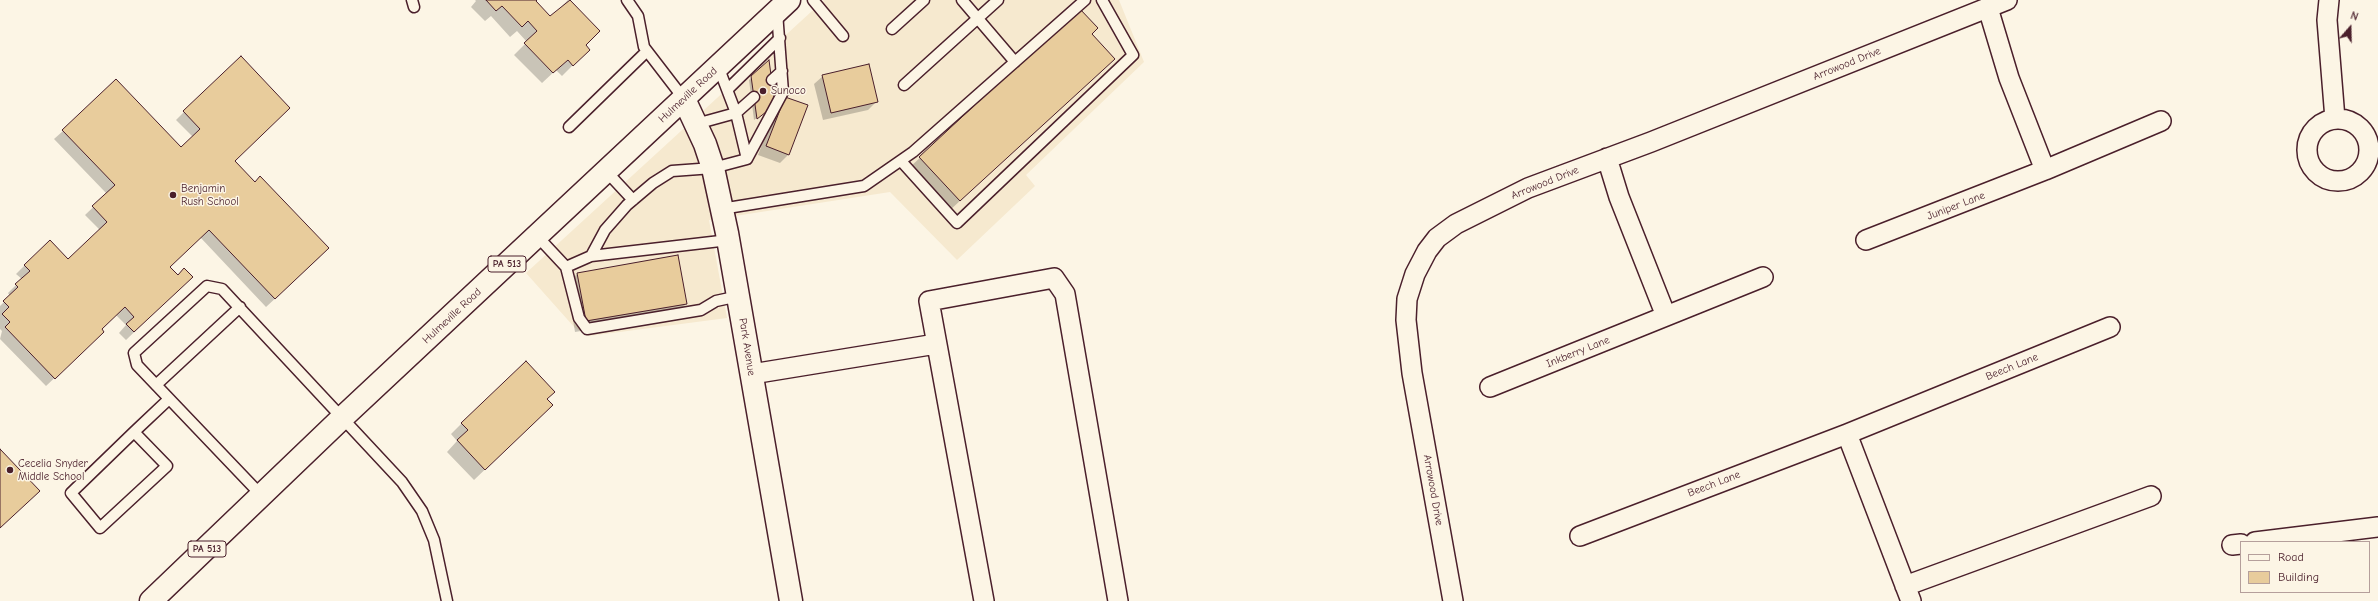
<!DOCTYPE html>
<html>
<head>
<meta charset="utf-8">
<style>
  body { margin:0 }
  #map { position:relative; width:2378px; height:601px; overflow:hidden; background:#fcf5e5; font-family:"Comic Neue",sans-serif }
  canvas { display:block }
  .legend { position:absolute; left:2240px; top:541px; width:130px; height:52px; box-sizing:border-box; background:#fcf5e5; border:1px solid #b59f9b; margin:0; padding:5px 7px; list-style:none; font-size:12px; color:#4a1f2b }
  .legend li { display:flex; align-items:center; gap:8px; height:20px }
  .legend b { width:20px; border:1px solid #b59f9b }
  .north { position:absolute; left:2330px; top:8px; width:40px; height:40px; -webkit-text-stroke:3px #fcf5e5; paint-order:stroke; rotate:20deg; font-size:11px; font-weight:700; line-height:16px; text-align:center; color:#4a1f2b }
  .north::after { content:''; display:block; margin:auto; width:14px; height:18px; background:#4a1f2b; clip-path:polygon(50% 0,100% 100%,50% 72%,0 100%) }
</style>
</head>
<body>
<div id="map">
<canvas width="2378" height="601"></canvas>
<ul class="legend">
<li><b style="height:5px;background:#fcf5e5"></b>Road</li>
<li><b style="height:11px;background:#e8cc9c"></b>Building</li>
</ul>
<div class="north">N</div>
</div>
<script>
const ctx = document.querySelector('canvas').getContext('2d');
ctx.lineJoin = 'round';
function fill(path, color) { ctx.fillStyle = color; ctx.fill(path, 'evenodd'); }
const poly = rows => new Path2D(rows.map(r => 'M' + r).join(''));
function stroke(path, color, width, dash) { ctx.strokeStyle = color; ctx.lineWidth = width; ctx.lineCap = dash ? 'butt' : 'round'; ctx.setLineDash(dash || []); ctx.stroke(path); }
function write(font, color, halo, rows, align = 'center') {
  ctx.font = font + ' "Comic Neue",sans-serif'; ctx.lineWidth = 3; ctx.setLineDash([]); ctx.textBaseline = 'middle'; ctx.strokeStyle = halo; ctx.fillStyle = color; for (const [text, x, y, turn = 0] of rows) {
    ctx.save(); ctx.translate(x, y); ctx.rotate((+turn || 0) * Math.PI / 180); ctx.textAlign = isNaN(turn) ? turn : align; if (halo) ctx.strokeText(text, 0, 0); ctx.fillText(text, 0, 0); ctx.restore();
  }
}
const built = poly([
  [824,0,1119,0,1144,62,1026,175,1035,186,957,260,890,192,709,220,727,318,589,336,575,328,526,273]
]);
const shadow = poly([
  [475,0,536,0,535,1,550,18,568,0,598,31,584,45,578,60,562,76,556,70,542,83,514,55,527,42,517,31,510,37,491,16,485,21,471,7,476,1],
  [1079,10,1102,70,949,211,909,168],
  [768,62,771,107,754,120,749,80],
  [823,76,877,101,868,110,823,120,814,84],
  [785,98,807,106,788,155,780,163,758,155,777,106],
  [184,112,234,161,320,257,266,307,200,237,169,267,183,285,126,340,119,333,126,325,116,315,101,329,95,340,46,386,0,339,2,331,0,329,0,306,10,296,8,293,22,279,16,274,25,265,68,261,100,230,85,215,107,194,54,139,63,131,181,149,193,137,176,120],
  [578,273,686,304,675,315,575,332,567,284],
  [546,400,541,416,474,480,447,452,457,441,451,434,462,423]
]);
const building = poly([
  [486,0,537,0,536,1,550,16,570,0,600,31,586,45,590,50,573,66,568,60,553,73,524,43,537,31,528,21,522,27,502,6,496,11,486,0],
  [1079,8,1098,28,1092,34,1115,59,960,201,919,157,1079,8],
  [241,56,290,108,235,161,255,182,260,176,329,248,275,299,209,230,170,267,178,275,184,268,193,277,134,332,126,324,134,317,125,307,102,329,104,332,55,379,5,327,10,322,2,314,9,307,3,301,18,287,15,284,30,271,24,265,50,240,68,259,107,222,92,206,115,185,62,130,116,79,181,147,200,129,183,111,241,56],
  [769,60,775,105,757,119,751,76,769,60],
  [869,64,878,102,831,113,822,75,869,64],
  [785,97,808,105,789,155,766,146,785,97],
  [678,255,687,304,586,321,577,273,678,255],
  [526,361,555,392,547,399,553,405,485,470,457,440,468,430,461,423,526,361],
  [0,449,40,491,0,528,0,449]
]);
const service = poly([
  [412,0,414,7],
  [627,0,638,16,644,47,684,99],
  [813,0,843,36],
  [962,0,1015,62],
  [892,29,924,0],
  [718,66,736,113,754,97],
  [772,80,782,71],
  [904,85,998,0],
  [728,89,780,38],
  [696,124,736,113,747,159],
  [569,127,646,52],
  [901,161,957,223,1133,55,1102,0],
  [606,171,633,200],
  [721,209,864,186,913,152,1085,0],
  [537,236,566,267,579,318,587,329,701,310,716,301,739,296],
  [591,256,605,230,627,205,653,183,672,171,713,168,747,159,783,92,777,12],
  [566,267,591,256,729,240],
  [156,385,240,307],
  [134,432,167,466,100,528,71,493,134,432,169,399],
  [262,496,137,365,134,353,207,286,222,289,402,482,422,511,434,540,447,601]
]);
const minor = poly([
  [2329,0,2327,20,2335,119],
  [1988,8,2009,78,2045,170],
  '2307 150a31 31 0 1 1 62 0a31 31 0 1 1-62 0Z',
  [1607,158,1619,197,1666,316],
  [1866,240,2045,170,2161,121],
  [752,374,936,344],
  [1490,387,1763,277],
  [1847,434,1911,601],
  [1580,536,1847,434,2110,327],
  [2255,542,2378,527],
  [2232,545,2241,544],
  [1905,586,2151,496],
  [984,601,929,301,1054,278,1065,294,1118,601],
  [1453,601,1412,373,1406,320,1407,299,1415,274,1427,251,1437,238,1456,224,1528,188,1651,142,2007,0]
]);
const tertiary = poly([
  [684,99,705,144,713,168,727,233,791,601]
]);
const primary = poly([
  [151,601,342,418,789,0]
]);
const markers = [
  [763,91,4,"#4a1f2b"],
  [173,195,4,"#4a1f2b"],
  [10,470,4,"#4a1f2b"]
];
const shields = [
  [507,264,38],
  [207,549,38]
];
const shieldNames = [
  ["PA 513",507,264],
  ["PA 513",207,549]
];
const streetNames = [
  ["Arrowood Drive",1847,64,-22],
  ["Hulmeville Road",688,95,-43],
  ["Arrowood Drive",1545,183,-22],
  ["Juniper Lane",1956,206,-21],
  ["Hulmeville Road",452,316,-43],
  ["Park Avenue",747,347,81],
  ["Inkberry Lane",1578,352,-22],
  ["Beech Lane",2012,367,-22],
  ["Beech Lane",1714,484,-21],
  ["Arrowood Drive",1433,490,80]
];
const poiNames = [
  ["Sunoco",771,91],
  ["Benjamin",181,189],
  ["Rush School",181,202],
  ["Cecelia Snyder",18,464],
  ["Middle School",18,477]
];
fill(built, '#f6e9cf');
fill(shadow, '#0003');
fill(building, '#e8cc9c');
stroke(building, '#4a1f2b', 1);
stroke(service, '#4a1f2b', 13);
stroke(minor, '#4a1f2b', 22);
stroke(tertiary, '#4a1f2b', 25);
stroke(primary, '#4a1f2b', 25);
stroke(service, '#fcf5e5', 10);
stroke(minor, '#fcf5e5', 19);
stroke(tertiary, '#fcf5e5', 22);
stroke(primary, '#fcf5e5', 22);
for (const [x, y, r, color] of markers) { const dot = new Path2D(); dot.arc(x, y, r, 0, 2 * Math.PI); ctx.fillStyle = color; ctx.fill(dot); stroke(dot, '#fcf5e5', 1.5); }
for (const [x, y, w] of shields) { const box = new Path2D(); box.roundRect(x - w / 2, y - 8, w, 16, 3); ctx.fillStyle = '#fcf5e5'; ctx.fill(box); stroke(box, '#4a1f2b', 1); }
write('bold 10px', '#4a1f2b', null, shieldNames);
write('11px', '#4a1f2b', '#fcf5e5', streetNames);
write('11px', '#4a1f2b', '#fcf5e5', poiNames, 'left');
</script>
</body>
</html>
